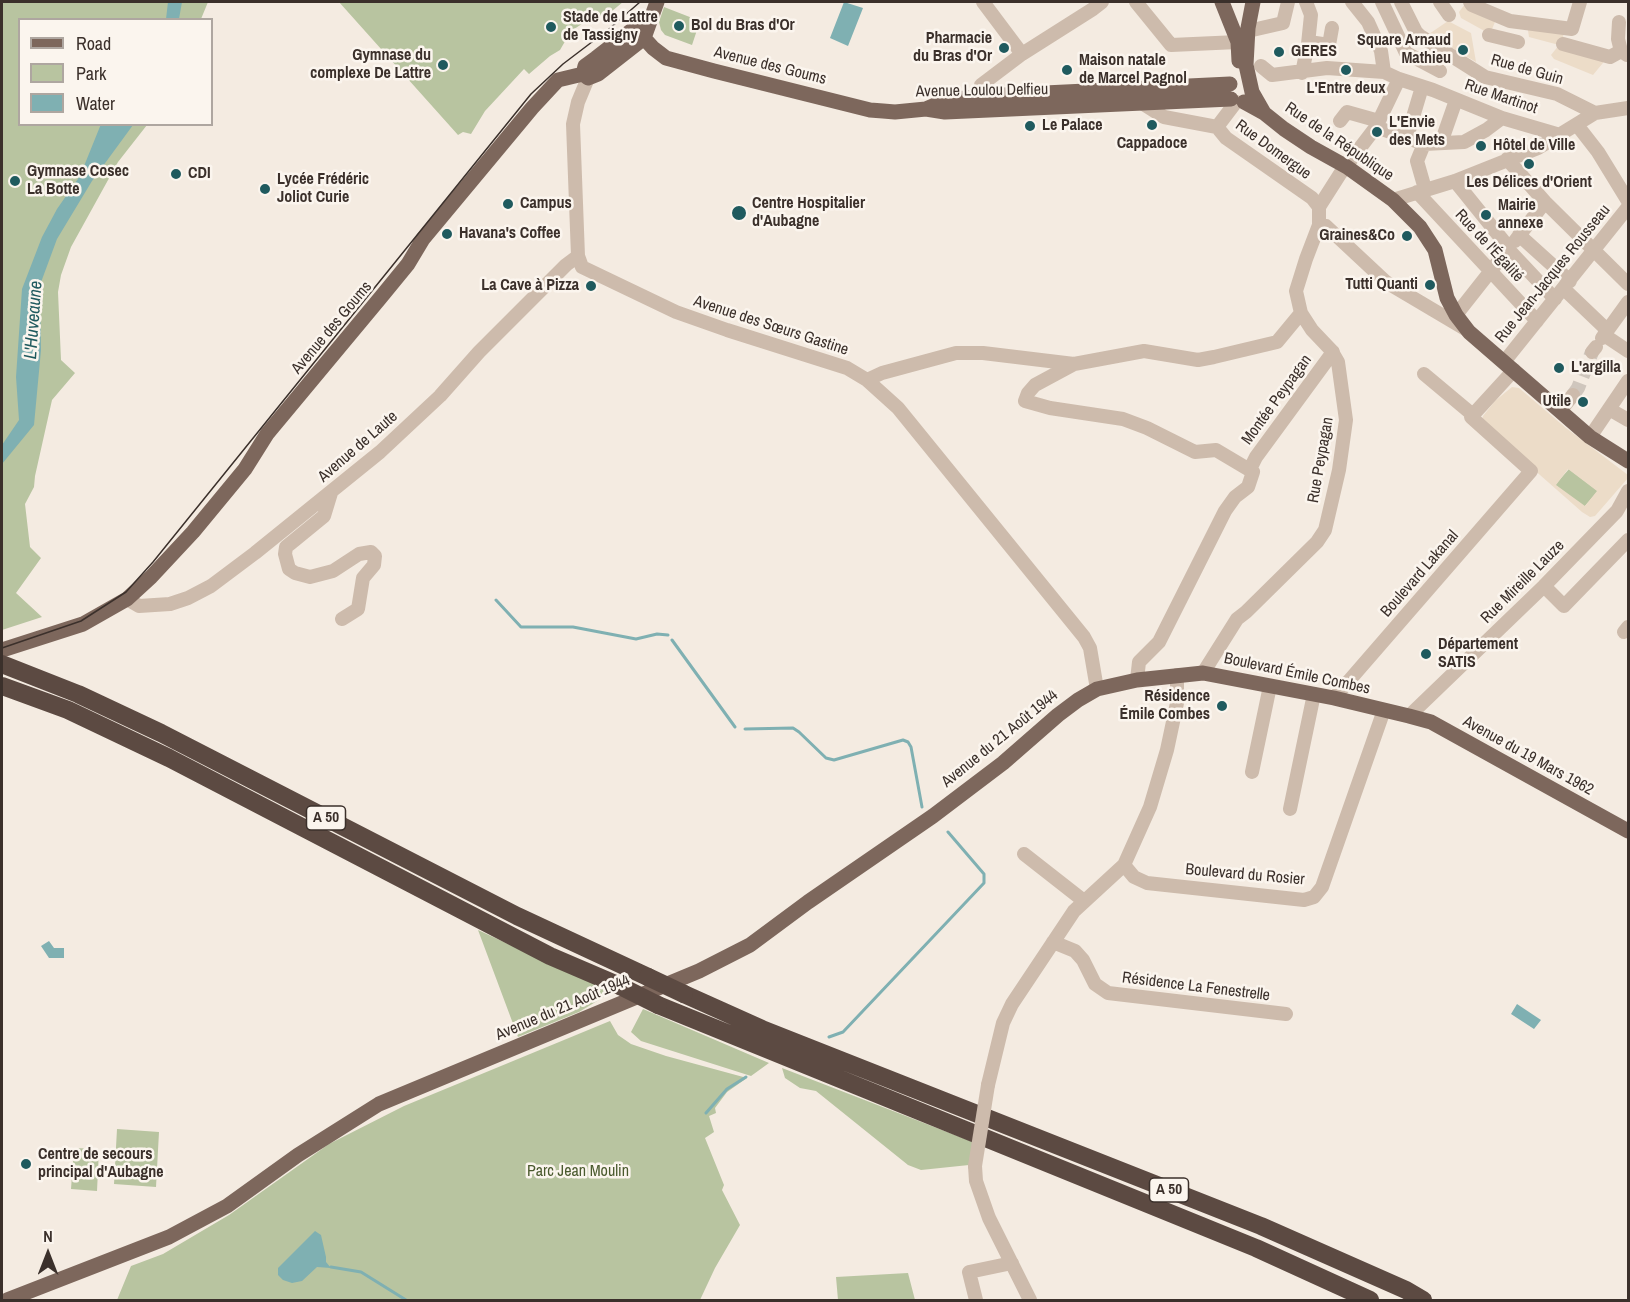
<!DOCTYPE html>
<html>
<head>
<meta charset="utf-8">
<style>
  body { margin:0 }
  #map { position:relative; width:1630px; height:1302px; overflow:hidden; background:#f4ebe1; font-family:"Archivo Narrow",sans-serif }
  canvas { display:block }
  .frame { position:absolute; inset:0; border:3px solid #3b302b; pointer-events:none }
  .legend { position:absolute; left:18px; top:18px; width:195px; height:108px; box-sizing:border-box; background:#fbf5ee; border:2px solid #aea6a0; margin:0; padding:8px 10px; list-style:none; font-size:18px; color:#3b302b }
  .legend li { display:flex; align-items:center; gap:12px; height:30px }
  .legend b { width:30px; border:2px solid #aea6a0 }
  .north { position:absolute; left:18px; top:1224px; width:60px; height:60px; -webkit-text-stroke:4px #fbf5ee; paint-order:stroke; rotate:0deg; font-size:16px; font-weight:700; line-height:24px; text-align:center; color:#3b302b }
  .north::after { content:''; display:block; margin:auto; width:21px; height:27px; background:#3b302b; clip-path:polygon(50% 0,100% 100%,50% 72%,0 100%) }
</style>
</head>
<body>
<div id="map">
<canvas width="1630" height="1302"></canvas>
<div class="frame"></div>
<ul class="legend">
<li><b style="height:8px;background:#7d675c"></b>Road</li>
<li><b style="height:16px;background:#b8c4a0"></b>Park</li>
<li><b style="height:16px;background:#7fb0b2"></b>Water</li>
</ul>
<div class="north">N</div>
</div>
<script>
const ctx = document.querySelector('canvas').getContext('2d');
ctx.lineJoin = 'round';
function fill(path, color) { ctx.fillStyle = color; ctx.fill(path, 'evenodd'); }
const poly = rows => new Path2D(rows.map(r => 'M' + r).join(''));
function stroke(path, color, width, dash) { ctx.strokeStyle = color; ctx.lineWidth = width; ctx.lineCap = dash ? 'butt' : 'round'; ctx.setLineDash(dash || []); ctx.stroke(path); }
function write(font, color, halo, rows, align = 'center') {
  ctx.font = font + ' "Archivo Narrow",sans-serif'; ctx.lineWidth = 5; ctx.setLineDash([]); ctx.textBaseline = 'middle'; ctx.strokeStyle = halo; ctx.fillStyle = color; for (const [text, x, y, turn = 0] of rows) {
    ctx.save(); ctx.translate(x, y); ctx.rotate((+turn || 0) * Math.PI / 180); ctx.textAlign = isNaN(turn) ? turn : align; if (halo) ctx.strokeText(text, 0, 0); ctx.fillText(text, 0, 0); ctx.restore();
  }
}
const green = poly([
  [2,2,208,2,201,19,20,20,20,124,147,125,118,162,71,247,61,275,58,292,61,360,75,373,52,400,35,476,34,487,25,504,30,547,41,558,16,593,42,617,2,630],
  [339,2,623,2,612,11,585,22,571,31,560,50,550,56,529,74,524,69,485,111,471,134,463,132,458,135],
  [664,7,700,21,692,45,665,35,661,30,659,22],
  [1569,469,1598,491,1584,507,1555,485],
  [478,930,612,992,579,1012,518,1037],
  [643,1009,769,1063,751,1076,641,1041,631,1032],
  [610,1021,618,1035,631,1044,666,1056,747,1078,727,1092,715,1108,716,1113,709,1116,714,1132,705,1138,724,1185,722,1190,740,1225,715,1268,700,1300,117,1300,131,1266,163,1254,229,1215,329,1144,404,1106],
  [782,1068,973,1142,969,1165,921,1170,908,1165,816,1091,800,1088,785,1078],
  [117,1129,159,1132,156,1187,114,1184],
  [74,1148,99,1149,97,1191,71,1189],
  [908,1273,915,1300,838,1300,836,1277]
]);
const plaza = poly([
  [1465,4,1497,17,1490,34,1461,18,1459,12],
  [1448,21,1471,33,1476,62,1429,34],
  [1527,24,1564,30,1562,46,1607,58,1593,75,1554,59,1551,55,1559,45,1529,37],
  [1512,387,1519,388,1566,428,1628,475,1628,478,1595,516,1590,517,1582,512,1481,423,1483,416,1495,401],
  [1568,469,1597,491,1585,506,1556,485]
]);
const water = poly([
  [168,2,182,2,179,19,166,19],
  [844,2,863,8,848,46,830,38],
  [101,124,133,125,92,181,57,239,40,285,41,350,34,425,2,464,2,445,19,420,16,377,22,289,42,237,57,209,80,176],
  [49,941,54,948,64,948,64,958,49,958,41,946],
  [1517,1004,1541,1020,1534,1029,1511,1014],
  [315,1231,321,1235,326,1257,326,1262,331,1268,317,1267,302,1281,292,1283,283,1280,278,1275,278,1268]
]);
const stream = poly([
  [496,600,521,627,573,627,636,639,657,634,668,635],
  [672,640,735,727],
  [745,729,793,728,799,732,826,758,834,760,903,740,908,742,911,747,922,807],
  [829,1037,843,1032,984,883,984,874,948,832],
  [706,1113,727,1089,746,1077],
  [331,1267,361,1272,406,1300]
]);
const minorTunnel = poly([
  [1573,395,1578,388,1592,352]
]);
const minor = poly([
  [983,2,1022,54],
  [1136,2,1171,45,1238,42],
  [1352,2,1368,22,1381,51,1384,72],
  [1382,2,1406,53,1440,71],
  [1401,2,1416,32,1420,36,1485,77,1557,94,1595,113],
  [1440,2,1449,15],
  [1470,2,1472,5,1510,21,1572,29,1580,2],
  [1619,22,1618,39,1621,51,1627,55],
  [1248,31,1283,23,1288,2],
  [1489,35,1518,42],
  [1309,42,1329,45,1332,28],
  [1563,44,1610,57,1621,51],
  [1261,66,1272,75,1327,68,1384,72,1399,79,1433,90,1502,118,1560,135],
  [1302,73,1308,44,1311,15,1306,2],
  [588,78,578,102,573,124,578,256,582,267,676,312,727,330,847,368,867,380,898,408,1084,637,1090,648,1097,689],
  [1142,103,1164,117,1217,127],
  [983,107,981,85,1022,54,1093,9,1102,2],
  [1340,121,1347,112,1379,121],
  [1577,125,1598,152,1628,201],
  [1217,127,1236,102],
  [1376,127,1424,144,1464,142,1486,130,1502,118],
  [1407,137,1422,87],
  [1441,143,1456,100],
  [1424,144,1417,161,1425,189],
  [1507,159,1545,202,1628,284],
  [1455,181,1509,248,1508,249,1555,299],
  [1417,192,1537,321],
  [1393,200,1455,181,1538,148,1595,113,1628,108],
  [1319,207,1340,174,1376,127,1399,79],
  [1319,225,1326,226,1386,282,1467,330],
  [1519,235,1570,281],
  [1515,241,1545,202],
  [1564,289,1607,330],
  [1456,315,1508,249],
  [1604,335,1628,351],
  [1602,338,1628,302],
  [1592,352,1596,347],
  [1504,362,1628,207],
  [1074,364,1035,385,1028,393,1025,401,1050,408,1123,419,1147,428,1195,452,1216,450,1253,472,1248,487,1235,497,1225,511,1159,642,1139,662,1137,680],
  [1424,374,1473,415],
  [867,380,882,373,956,353,983,353,1074,364,1144,351,1198,360,1214,357,1277,342,1301,313],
  [1609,409,1628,420],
  [1560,411,1573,395],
  [1590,437,1628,381],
  [1250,469,1256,457,1333,352],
  [331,493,324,516,291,543,286,547,285,554,289,569,295,573,310,577,333,571,359,554,371,552,375,556,374,565,363,578,358,609,342,619],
  [1544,586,1564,606,1628,540],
  [127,599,139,606,170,604,188,598,211,586,255,553,380,452,440,396,479,352,566,265,578,256],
  [1624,632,1628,627],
  [1203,673,1237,619,1246,612,1317,542,1325,530,1339,470,1346,420,1338,362,1331,350,1312,330,1301,313,1296,291,1306,259,1319,225,1319,207,1312,198,1226,138,1217,127],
  [1334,698,1531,471,1471,417,1514,370],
  [1409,716,1544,586,1617,511,1628,491],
  [1252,772,1270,686],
  [1290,809,1314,694],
  [1024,854,1084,901],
  [1124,865,1134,877,1147,883,1304,900,1314,897,1322,887,1384,710],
  [1053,942,1075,951,1083,960,1095,984,1108,993,1286,1014],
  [988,1085,1003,1023,1012,1004,1074,911,1124,865,1150,807,1167,750,1177,703,1177,675],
  [975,1166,976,1181,989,1218,1030,1300],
  [976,1300,969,1272,1012,1263]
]);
const major = poly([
  [1222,2,1238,42,1239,61],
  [1253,2,1248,28,1246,65,1252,92,1264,113],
  [644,38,653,48,666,58,714,71,870,110,883,111,895,112,926,109,945,112,1231,99],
  [583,74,588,78,598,74,644,38,657,2],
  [583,74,585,66,596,58,636,27,648,23],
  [1244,102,1264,113,1284,129,1311,147,1347,167,1393,200,1420,227,1435,250,1447,298,1456,315,1469,332,1590,437,1628,461],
  [926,109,947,100,983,96,1230,84],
  [2,650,83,624,127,599,151,577,193,532,245,469,267,434,381,297,408,264,423,239,532,108,558,80,583,74],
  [7,1300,169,1237,227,1206,298,1155,379,1104,699,971,750,945,808,902,933,816,1003,763,1058,715,1078,700,1097,689,1137,680,1203,673,1334,698,1409,716,1431,722,1628,831]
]);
const highway = poly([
  [2,664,78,694,161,733,517,916,648,977],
  [2,686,68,710,169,758,550,956,620,986],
  [684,994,762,1029,1261,1226,1406,1290,1423,1300],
  [658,1005,1256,1248,1370,1300]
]);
const tram = poly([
  [2,648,81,621,126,592,153,562,531,94,563,64,609,29,640,2]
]);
const minorBridge = poly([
  [975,1166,988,1085]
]);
const highwayBridge = poly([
  [648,977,684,994],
  [620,986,658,1005]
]);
const markers = [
  [679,26,6,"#1f5a5e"],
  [551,27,6,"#1f5a5e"],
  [1004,48,6,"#1f5a5e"],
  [1463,50,6,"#1f5a5e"],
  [1279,52,6,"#1f5a5e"],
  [443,65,6,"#1f5a5e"],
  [1067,70,6,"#1f5a5e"],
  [1346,70,6,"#1f5a5e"],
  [1152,125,6,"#1f5a5e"],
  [1030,126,6,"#1f5a5e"],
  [1377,132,6,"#1f5a5e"],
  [1481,146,6,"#1f5a5e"],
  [1529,164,6,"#1f5a5e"],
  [176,174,6,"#1f5a5e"],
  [15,181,6,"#1f5a5e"],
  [265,189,6,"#1f5a5e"],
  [508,204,6,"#1f5a5e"],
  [739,213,8,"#1f5a5e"],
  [1486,215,6,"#1f5a5e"],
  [447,234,6,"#1f5a5e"],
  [1407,236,6,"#1f5a5e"],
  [1430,285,6,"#1f5a5e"],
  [591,286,6,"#1f5a5e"],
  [1559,368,6,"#1f5a5e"],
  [1583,402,6,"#1f5a5e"],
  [1426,654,6,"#1f5a5e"],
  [1222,706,6,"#1f5a5e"],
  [26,1164,6,"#1f5a5e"]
];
const shields = [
  [326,818,39],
  [1169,1190,39]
];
const shieldNames = [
  ["A 50",326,818],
  ["A 50",1169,1190]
];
const poiNames = [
  ["Stade de Lattre",563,18],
  ["de Tassigny",563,36],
  ["Bol du Bras d'Or",691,26],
  ["Pharmacie",992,39,"right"],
  ["du Bras d'Or",992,57,"right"],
  ["Square Arnaud",1451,41,"right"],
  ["Mathieu",1451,59,"right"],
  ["GERES",1291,52],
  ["Gymnase du",431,56,"right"],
  ["complexe De Lattre",431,74,"right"],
  ["Maison natale",1079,61],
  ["de Marcel Pagnol",1079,79],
  ["L'Entre deux",1346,89,"center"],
  ["L'Envie",1389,123],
  ["des Mets",1389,141],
  ["Le Palace",1042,126],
  ["Cappadoce",1152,144,"center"],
  ["Hôtel de Ville",1493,146],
  ["Gymnase Cosec",27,172],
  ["La Botte",27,190],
  ["CDI",188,174],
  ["Lycée Frédéric",277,180],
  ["Joliot Curie",277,198],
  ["Les Délices d'Orient",1529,183,"center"],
  ["Campus",520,204],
  ["Centre Hospitalier",752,204],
  ["d'Aubagne",752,222],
  ["Mairie",1498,206],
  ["annexe",1498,224],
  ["Havana's Coffee",459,234],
  ["Graines&Co",1395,236,"right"],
  ["Tutti Quanti",1418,285,"right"],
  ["La Cave à Pizza",579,286,"right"],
  ["L'argilla",1571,368],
  ["Utile",1571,402,"right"],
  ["Département",1438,645],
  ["SATIS",1438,663],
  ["Résidence",1210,697,"right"],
  ["Émile Combes",1210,715,"right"],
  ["Centre de secours",38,1155],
  ["principal d'Aubagne",38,1173]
];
const streetNames = [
  ["Avenue des Goums",770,66,14],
  ["Rue de Guin",1527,70,16],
  ["Avenue Loulou Delfieu",982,91,-1],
  ["Rue Martinot",1501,97,19],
  ["Rue de la République",1339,142,34],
  ["Rue Domergue",1273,150,36],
  ["Rue de l'Égalité",1489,246,47],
  ["Rue Jean-Jacques Rousseau",1553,274,-51],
  ["Avenue des Sœurs Gastine",771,326,18],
  ["Avenue des Goums",332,328,-50],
  ["Montée Peypagan",1277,400,-54],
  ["Avenue de Laute",358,447,-41],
  ["Rue Peypagan",1321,460,-80],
  ["Boulevard Lakanal",1420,574,-49],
  ["Rue Mireille Lauze",1523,582,-45],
  ["Boulevard Émile Combes",1297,674,12],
  ["Avenue du 21 Août 1944",1000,739,-39],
  ["Avenue du 19 Mars 1962",1528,756,29],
  ["Boulevard du Rosier",1245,875,5],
  ["Résidence La Fenestrelle",1196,987,7],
  ["Avenue du 21 Août 1944",563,1008,-23]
];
const parkNames = [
  ["Parc Jean Moulin",578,1172]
];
const waterNames = [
  ["L'Huveaune",34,320,-86]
];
fill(green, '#b8c4a0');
fill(plaza, '#ecdcc8');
fill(water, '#7fb0b2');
stroke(stream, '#7fb0b2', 3);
stroke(minorTunnel, '#cfc6bd', 14, [14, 7]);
stroke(minor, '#cdbbac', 14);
stroke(major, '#7d675c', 15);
stroke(highway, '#5c4a42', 18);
stroke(tram, '#3b302b', 1.5);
stroke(minorBridge, '#cdbbac', 14);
stroke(highwayBridge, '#5c4a42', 18);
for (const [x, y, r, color] of markers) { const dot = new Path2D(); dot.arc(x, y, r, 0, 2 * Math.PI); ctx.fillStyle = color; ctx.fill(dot); stroke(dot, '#fbf5ee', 2); }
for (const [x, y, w] of shields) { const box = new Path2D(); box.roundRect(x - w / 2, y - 12, w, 24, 4.5); ctx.fillStyle = '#fbf5ee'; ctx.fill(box); stroke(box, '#3b302b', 1.5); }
write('bold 15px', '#3b302b', null, shieldNames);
write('bold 16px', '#3b302b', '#fbf5ee', poiNames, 'left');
write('16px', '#3b302b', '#fbf5ee', streetNames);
write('16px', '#4a5a2e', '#fbf5ee', parkNames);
write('italic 18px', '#1f5a5e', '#fbf5ee', waterNames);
</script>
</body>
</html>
